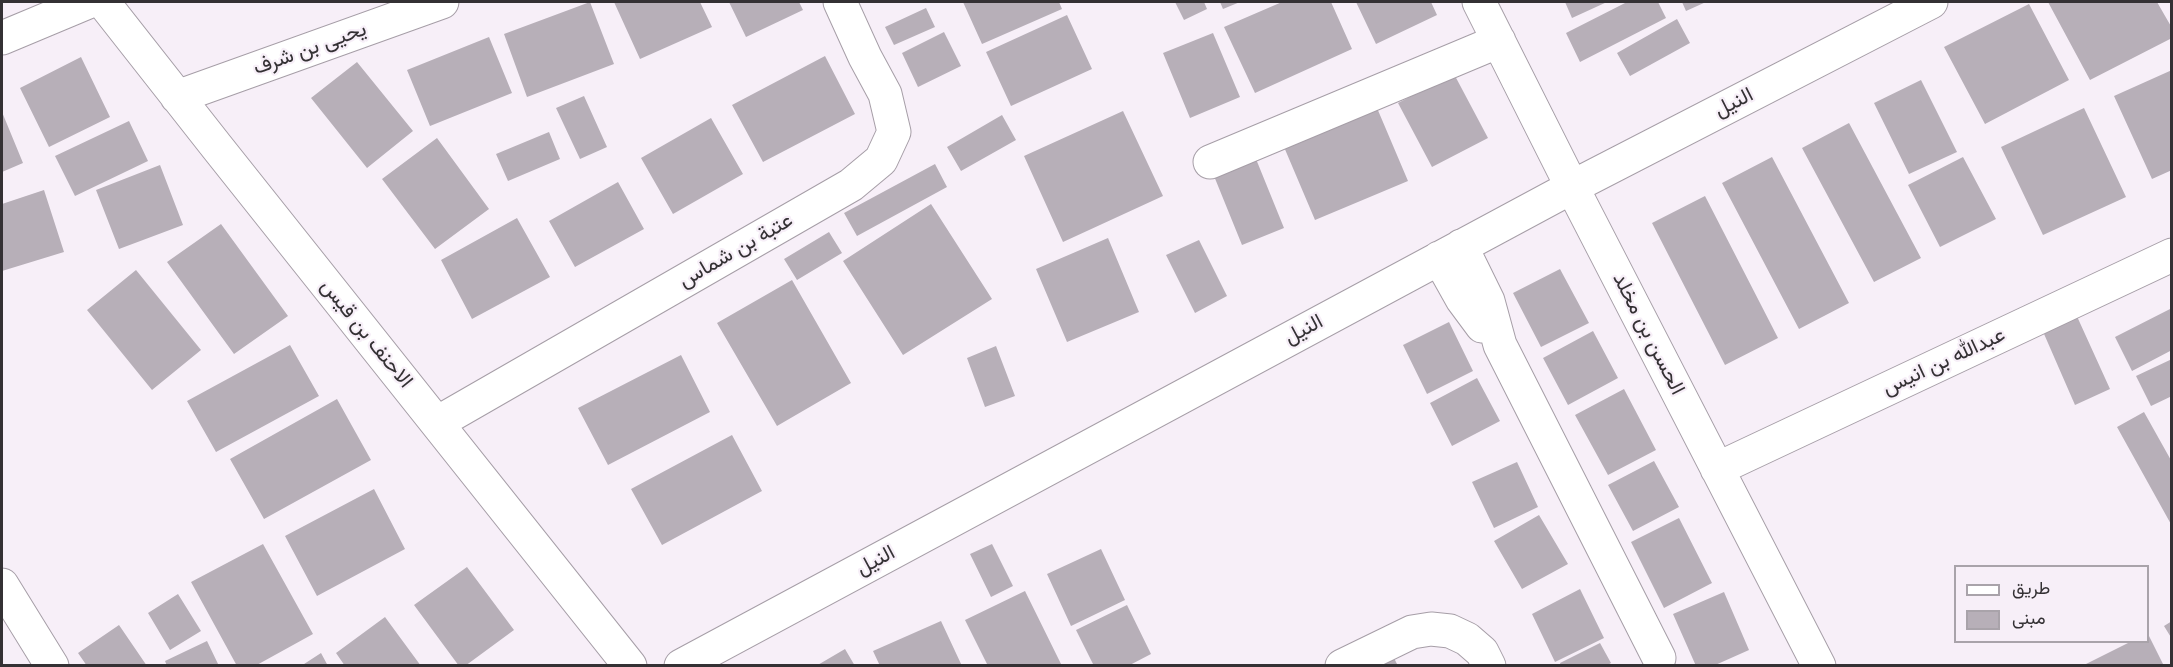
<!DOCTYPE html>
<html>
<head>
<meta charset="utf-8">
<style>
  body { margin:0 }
  #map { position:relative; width:2173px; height:667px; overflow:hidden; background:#f7eff8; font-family:"Varela Round",Vazirmatn,sans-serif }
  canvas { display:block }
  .frame { position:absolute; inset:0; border:3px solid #343134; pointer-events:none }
  .legend { position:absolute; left:1954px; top:565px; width:195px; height:78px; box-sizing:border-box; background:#f7eff8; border:2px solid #a9a3aa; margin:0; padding:8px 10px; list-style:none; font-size:18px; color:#343134 }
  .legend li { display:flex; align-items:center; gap:12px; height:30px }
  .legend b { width:30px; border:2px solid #a9a3aa }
</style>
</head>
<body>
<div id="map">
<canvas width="2173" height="667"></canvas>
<div class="frame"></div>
<ul class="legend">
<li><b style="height:8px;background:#fff"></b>طريق</li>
<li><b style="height:16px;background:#b7afb8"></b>مبنى</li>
</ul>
</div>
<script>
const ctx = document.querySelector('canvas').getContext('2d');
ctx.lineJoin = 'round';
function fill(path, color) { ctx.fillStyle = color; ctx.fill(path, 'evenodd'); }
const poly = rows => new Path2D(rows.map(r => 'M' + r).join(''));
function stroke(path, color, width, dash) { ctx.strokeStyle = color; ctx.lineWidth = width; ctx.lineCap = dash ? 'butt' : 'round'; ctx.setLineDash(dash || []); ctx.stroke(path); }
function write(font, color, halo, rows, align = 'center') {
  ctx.font = font + ' "Varela Round",Vazirmatn,sans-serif'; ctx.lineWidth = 4.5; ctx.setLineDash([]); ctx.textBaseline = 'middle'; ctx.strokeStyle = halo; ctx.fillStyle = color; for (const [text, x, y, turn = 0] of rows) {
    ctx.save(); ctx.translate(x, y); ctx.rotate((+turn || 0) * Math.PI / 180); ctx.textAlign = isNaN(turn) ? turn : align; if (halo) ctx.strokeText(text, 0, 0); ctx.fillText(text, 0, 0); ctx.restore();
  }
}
const building = poly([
  [590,2,614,64,527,97,504,34],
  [614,2,700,2,712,27,640,59],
  [729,2,799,2,803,10,746,37],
  [963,2,1059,2,1062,9,982,44],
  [1175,2,1204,2,1207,9,1184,20],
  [1220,2,1240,2,1223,9],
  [1282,2,1331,2,1352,49,1255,93,1224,27],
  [1356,2,1431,2,1437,15,1376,44],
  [1565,2,1607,2,1572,18],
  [1627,2,1658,2,1666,18,1580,62,1566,33],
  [1682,2,1706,2,1686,11],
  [2048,2,2157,2,2172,28,2172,38,2090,80],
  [2029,4,2069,80,1985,124,1944,47],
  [926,8,935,27,894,45,885,27],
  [1067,15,1092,69,1011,106,986,52],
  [1677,19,1690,43,1630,76,1617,53],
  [944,32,961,66,918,87,902,53],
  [1213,33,1240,97,1190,118,1163,53],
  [489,37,512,93,430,126,407,70],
  [825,56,855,114,763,162,732,105],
  [81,57,110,117,49,147,20,88],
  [357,62,413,131,367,168,311,98],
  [2172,70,2172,170,2152,179,2114,96],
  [1454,74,1488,138,1432,167,1398,103],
  [1921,80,1957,152,1909,174,1874,103],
  [584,96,607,147,580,159,556,108],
  [1377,108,1408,181,1315,220,1284,147],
  [2084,108,2126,197,2043,235,2001,147],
  [1123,111,1163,196,1063,242,1024,156],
  [2,112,23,163,2,172],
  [1002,115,1016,140,961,171,947,147],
  [711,118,743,174,673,214,641,158],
  [129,121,148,161,75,196,55,156],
  [1849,123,1921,258,1874,282,1802,148],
  [549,132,560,159,508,181,496,154],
  [437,138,489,209,435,249,382,179],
  [1772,157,1849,303,1799,329,1722,183],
  [1963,157,1996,219,1940,247,1908,185],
  [1256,159,1284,228,1242,245,1214,176],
  [935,164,947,187,857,236,844,213],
  [160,165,183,225,119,249,96,190],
  [618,182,644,229,575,267,549,221],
  [44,190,64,252,2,271,2,204],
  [1705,196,1778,338,1725,365,1652,223],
  [931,204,992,299,903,355,843,261],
  [517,218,550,277,472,319,441,260],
  [221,224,288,316,234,354,167,262],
  [829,232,842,253,797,280,784,259],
  [1108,238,1139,312,1067,342,1036,269],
  [1199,240,1227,296,1195,313,1166,255],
  [1560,269,1589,323,1541,347,1513,293],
  [136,270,201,350,152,390,87,310],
  [792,280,851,383,777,426,717,323],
  [2172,308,2172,350,2132,371,2115,337],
  [2075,312,2110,389,2075,405,2041,327],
  [1449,322,1473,371,1427,394,1403,345],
  [1593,331,1618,378,1568,405,1543,358],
  [290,345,319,396,216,452,187,401],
  [996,346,1015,396,985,407,967,358],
  [681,355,710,412,608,465,578,408],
  [2172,359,2172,396,2151,406,2136,376],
  [1477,378,1500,421,1452,446,1430,403],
  [1624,389,1656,450,1608,475,1575,415],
  [337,399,371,460,264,519,230,459],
  [2144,412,2172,462,2172,526,2117,427],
  [732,435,762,491,662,545,631,489],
  [1654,461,1679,507,1633,531,1608,485],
  [1517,462,1538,507,1494,528,1472,482],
  [374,489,405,549,317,596,285,536],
  [1539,515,1568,564,1522,589,1494,541],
  [1679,518,1712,583,1664,608,1631,542],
  [263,544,313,634,255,666,237,666,191,582],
  [992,544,1013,586,991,597,970,554],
  [1101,549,1125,600,1071,626,1047,574],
  [467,567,514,630,465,666,459,666,414,605],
  [1580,589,1604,638,1555,662,1532,614],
  [1025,591,1062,666,988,666,965,620],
  [1724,592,1749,650,1713,666,1696,666,1673,614],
  [178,594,201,631,170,650,148,613],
  [1127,605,1151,654,1128,666,1094,666,1076,630],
  [385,617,421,666,345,666,336,653],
  [941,621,962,666,880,666,873,651],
  [2172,621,2172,639,2164,626],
  [119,625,147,666,87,666,78,653],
  [2148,634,2164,666,2082,666,2130,642,2148,642],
  [207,641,219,666,167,666,165,661],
  [1600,643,1611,663,1606,666,1561,666,1560,663],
  [845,649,855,666,816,666],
  [321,653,328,666,301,666],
  [1392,654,1398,666,1371,666]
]);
const minor = poly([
  [103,2,217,147,630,666],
  [1479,2,1572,187,1819,666],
  [2,38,88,2],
  [177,97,442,2],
  [1210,162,1499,41],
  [1461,246,1488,301,1500,345,1659,658],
  [1439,258,1462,299,1482,326],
  [437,423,851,185,881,160,894,132,885,94,865,57,840,2],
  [1717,469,2172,255],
  [2,585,52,666],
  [681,666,1572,187,1931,2],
  [1342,666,1412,632,1431,629,1450,631,1467,639,1482,652,1489,666]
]);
const streetNames = [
  ["يحيى بن شرف",310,49,-20],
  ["النيل",1734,103,-27],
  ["عتبة بن شماس",736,251,-30],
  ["النيل",1304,330,-28],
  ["الاحنف بن قيس",366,334,51],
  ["الحسن بن مخلد",1648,334,63],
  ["عبدالله بن انيس",1944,362,-25],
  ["النيل",876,561,-28]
];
fill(building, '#b7afb8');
stroke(minor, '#a69ea7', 35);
stroke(minor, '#fff', 33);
write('21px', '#343134', '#f7eff8', streetNames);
</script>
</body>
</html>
